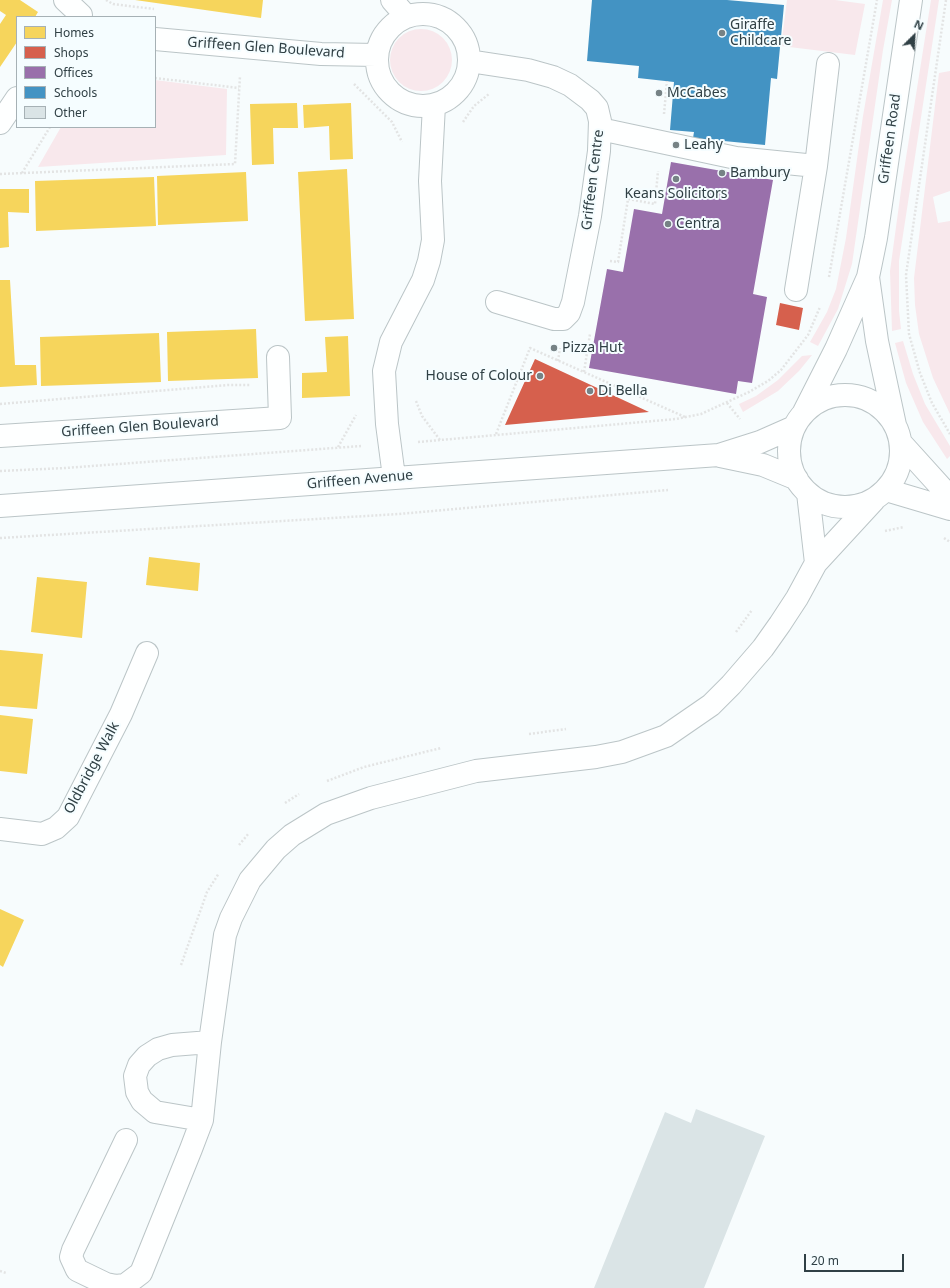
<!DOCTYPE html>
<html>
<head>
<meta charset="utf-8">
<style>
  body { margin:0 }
  #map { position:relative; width:950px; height:1288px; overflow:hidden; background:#f7fcfd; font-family:"Noto Sans",sans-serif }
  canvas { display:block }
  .legend { position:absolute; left:16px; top:16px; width:140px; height:112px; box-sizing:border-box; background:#f5fdff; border:1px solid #a6b1b5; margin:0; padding:5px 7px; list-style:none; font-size:12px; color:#304045 }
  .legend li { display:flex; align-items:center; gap:8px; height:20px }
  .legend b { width:20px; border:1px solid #a6b1b5 }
  .north { position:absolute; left:894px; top:16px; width:40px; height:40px; -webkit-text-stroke:3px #f5fdff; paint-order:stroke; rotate:24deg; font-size:11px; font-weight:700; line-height:16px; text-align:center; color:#304045 }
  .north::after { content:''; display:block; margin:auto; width:14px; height:18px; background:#304045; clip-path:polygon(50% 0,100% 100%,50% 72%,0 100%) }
  .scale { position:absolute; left:804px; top:1254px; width:100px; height:18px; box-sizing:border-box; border:2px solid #304045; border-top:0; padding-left:5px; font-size:12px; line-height:14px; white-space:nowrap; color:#304045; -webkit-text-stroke:3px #f5fdff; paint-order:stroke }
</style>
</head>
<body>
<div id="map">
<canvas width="950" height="1288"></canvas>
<ul class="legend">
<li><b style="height:11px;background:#f6d55c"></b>Homes</li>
<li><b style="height:11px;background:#d6604d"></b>Shops</li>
<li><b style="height:11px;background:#9970ab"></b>Offices</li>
<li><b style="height:11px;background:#4393c3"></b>Schools</li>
<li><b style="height:11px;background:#dae4e6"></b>Other</li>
</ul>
<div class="north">N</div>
<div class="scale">20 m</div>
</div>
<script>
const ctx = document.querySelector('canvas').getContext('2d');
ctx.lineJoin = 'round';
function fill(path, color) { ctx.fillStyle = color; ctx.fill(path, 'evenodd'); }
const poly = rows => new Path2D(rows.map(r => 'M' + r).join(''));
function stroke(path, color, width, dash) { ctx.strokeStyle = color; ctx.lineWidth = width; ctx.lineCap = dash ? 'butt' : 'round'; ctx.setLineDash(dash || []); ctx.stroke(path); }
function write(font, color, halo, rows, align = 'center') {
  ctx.font = font + ' "Noto Sans",sans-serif'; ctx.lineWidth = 4; ctx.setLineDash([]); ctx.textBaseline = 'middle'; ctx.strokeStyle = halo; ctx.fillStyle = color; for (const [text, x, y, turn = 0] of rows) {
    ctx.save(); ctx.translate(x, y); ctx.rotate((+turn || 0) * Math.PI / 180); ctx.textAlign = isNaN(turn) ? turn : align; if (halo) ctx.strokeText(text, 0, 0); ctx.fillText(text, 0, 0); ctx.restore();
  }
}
const green = poly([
  [787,0,835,0,865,4,855,55,781,46],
  [883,0,892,0,883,50,852,264,838,309,818,346,810,342,827,312,836,289,846,238,863,116],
  [931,0,939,0,899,261,899,311,901,329,892,331,890,271,902,183],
  '390 60a31 31 0 1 1 62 0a31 31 0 1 1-62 0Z',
  [950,71,950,191,933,197,938,223,950,221,950,414,933,378,919,334,915,305,914,278,939,73],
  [155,80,227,89,226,155,38,167,61,127,155,127],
  [903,341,913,374,925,404,950,446,950,456,947,459,923,422,906,383,895,343],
  [812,355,799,371,778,391,743,412,739,404,756,396,778,380,802,356]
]);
const homes = poly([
  [0,0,20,0,38,12,35,17,17,17,17,42,0,67,0,24,6,15,0,11],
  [135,0,263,0,261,18],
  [297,103,298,128,273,128,274,164,252,165,250,104],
  [351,103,353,159,330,160,329,126,304,128,303,105],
  [347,169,354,319,305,321,298,172],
  [246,172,248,221,158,225,157,176],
  [154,177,156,226,36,231,35,181],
  [0,189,29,189,29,213,8,212,9,247,0,248],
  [0,280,10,280,15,365,36,365,37,385,0,387],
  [256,329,258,378,168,381,167,332],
  [159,333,161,382,41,386,40,337],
  [348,336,350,396,302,398,302,373,327,372,325,337],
  [149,557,200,563,198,591,146,585],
  [37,577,87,582,82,638,31,632],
  [0,650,43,654,37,709,0,706],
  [0,715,33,719,27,774,0,771],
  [0,909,24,920,3,967,0,965]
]);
const shops = poly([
  [780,303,803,308,799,330,776,325],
  [535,359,649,412,505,425]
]);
const offices = poly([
  [671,162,773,180,753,294,767,297,752,383,738,381,736,394,589,368,607,269,623,272,634,209,662,214]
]);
const schools = poly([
  [592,0,727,0,784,5,777,79,771,78,765,145,693,138,694,132,670,130,674,82,638,78,639,66,587,61]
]);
const building = poly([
  [696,1109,765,1136,704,1288,594,1288,665,1112,691,1123]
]);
const path = poly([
  [106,0,113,4,154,9],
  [946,0,906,275,909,334,920,373,932,403,950,434],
  [155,78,239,88],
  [354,84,392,122,402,142],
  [664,114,667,81],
  [463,122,474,106,489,94],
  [22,173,50,127],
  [0,174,235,164,240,76],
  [610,261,618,262,628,199,655,204,658,171],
  [829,277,877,0],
  [558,361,560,348],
  [584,372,590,334],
  [416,401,422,416,440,440],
  [727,403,740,419],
  [0,404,228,385,251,385],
  [496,434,530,348,685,417],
  [418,442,676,419,701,414,749,392,768,381,781,370,808,335,820,307],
  [338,447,356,415],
  [0,471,65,468,361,446],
  [885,531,904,527],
  [0,538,399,514,668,490],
  [944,538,950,542],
  [736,632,752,610],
  [529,734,566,729],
  [327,781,364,767,441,748],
  [285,803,299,794],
  [239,845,249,833],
  [181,965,207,892,219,873],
  [0,1271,6,1273]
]);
const minor = poly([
  [65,0,81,15],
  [392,0,406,16],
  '377 60a46 46 0 1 1 92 0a46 46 0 1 1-92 0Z',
  [155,39,321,54,376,55],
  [469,61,528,70,553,77,570,85,590,100,597,108,600,121,599,151,590,216,573,302,569,313,563,319,554,319,497,302],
  [0,123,17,98],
  [600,129,736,158,816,166,828,64],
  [868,277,877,341,895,425],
  [796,290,816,166],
  '789 451a56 56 0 1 1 112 0a56 56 0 1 1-112 0Z',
  [804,412,836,349,868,277,876,238,911,0],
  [0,436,280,418,278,357],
  [901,443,950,497],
  [720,456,763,465,797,479],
  [394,477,387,424,384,371,391,342,423,280,429,261,433,240,430,181,434,105],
  [886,490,950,509],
  [808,493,816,563],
  [0,506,719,455,760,442,794,427],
  [0,829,42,834,56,828,68,817,121,714,147,653],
  [202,1120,155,1112,142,1101,137,1092,135,1076,139,1065,147,1056,158,1049,172,1045,210,1042],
  [126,1140,73,1250,71,1257,77,1270,106,1284,116,1286,125,1285,141,1273,191,1149,202,1120,210,1042,225,935,231,918,250,880,276,849,292,835,326,814,371,798,476,771,596,757,622,752,666,736,711,705,731,685,763,648,780,624,797,598,816,563,874,500]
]);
const markers = [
  [722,33,4,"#768285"],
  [659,93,4,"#768285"],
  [676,145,4,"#768285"],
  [722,173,4,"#768285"],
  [676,179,4,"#768285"],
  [668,224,4,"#768285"],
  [554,348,4,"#768285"],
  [540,376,4,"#768285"],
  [590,391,4,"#768285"]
];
const poiNames = [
  ["Giraffe",730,25],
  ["Childcare",730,41],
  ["McCabes",667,93],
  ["Leahy",684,145],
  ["Bambury",730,173],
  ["Keans Solicitors",676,194,"center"],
  ["Centra",676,224],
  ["Pizza Hut",562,348],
  ["House of Colour",532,376,"right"],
  ["Di Bella",598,391]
];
const streetNames = [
  ["Griffeen Glen Boulevard",266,48,4],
  ["Griffeen Road",890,139,-82],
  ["Griffeen Centre",593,180,-83],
  ["Griffeen Glen Boulevard",140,427,-4],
  ["Griffeen Avenue",360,480,-5],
  ["Oldbridge Walk",92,768,-62]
];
fill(green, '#f8e8ec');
fill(homes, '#f6d55c');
fill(shops, '#d6604d');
fill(offices, '#9970ab');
fill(schools, '#4393c3');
fill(building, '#dae4e6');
stroke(minor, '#bbc5c7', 24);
stroke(path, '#e3e4e4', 2.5, [2, 2]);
stroke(minor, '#feffff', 22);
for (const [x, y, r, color] of markers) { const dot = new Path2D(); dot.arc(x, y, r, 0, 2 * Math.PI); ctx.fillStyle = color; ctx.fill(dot); stroke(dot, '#f5fdff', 1.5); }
write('14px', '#304045', '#f5fdff', poiNames, 'left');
write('14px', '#304045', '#f5fdff', streetNames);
</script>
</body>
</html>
